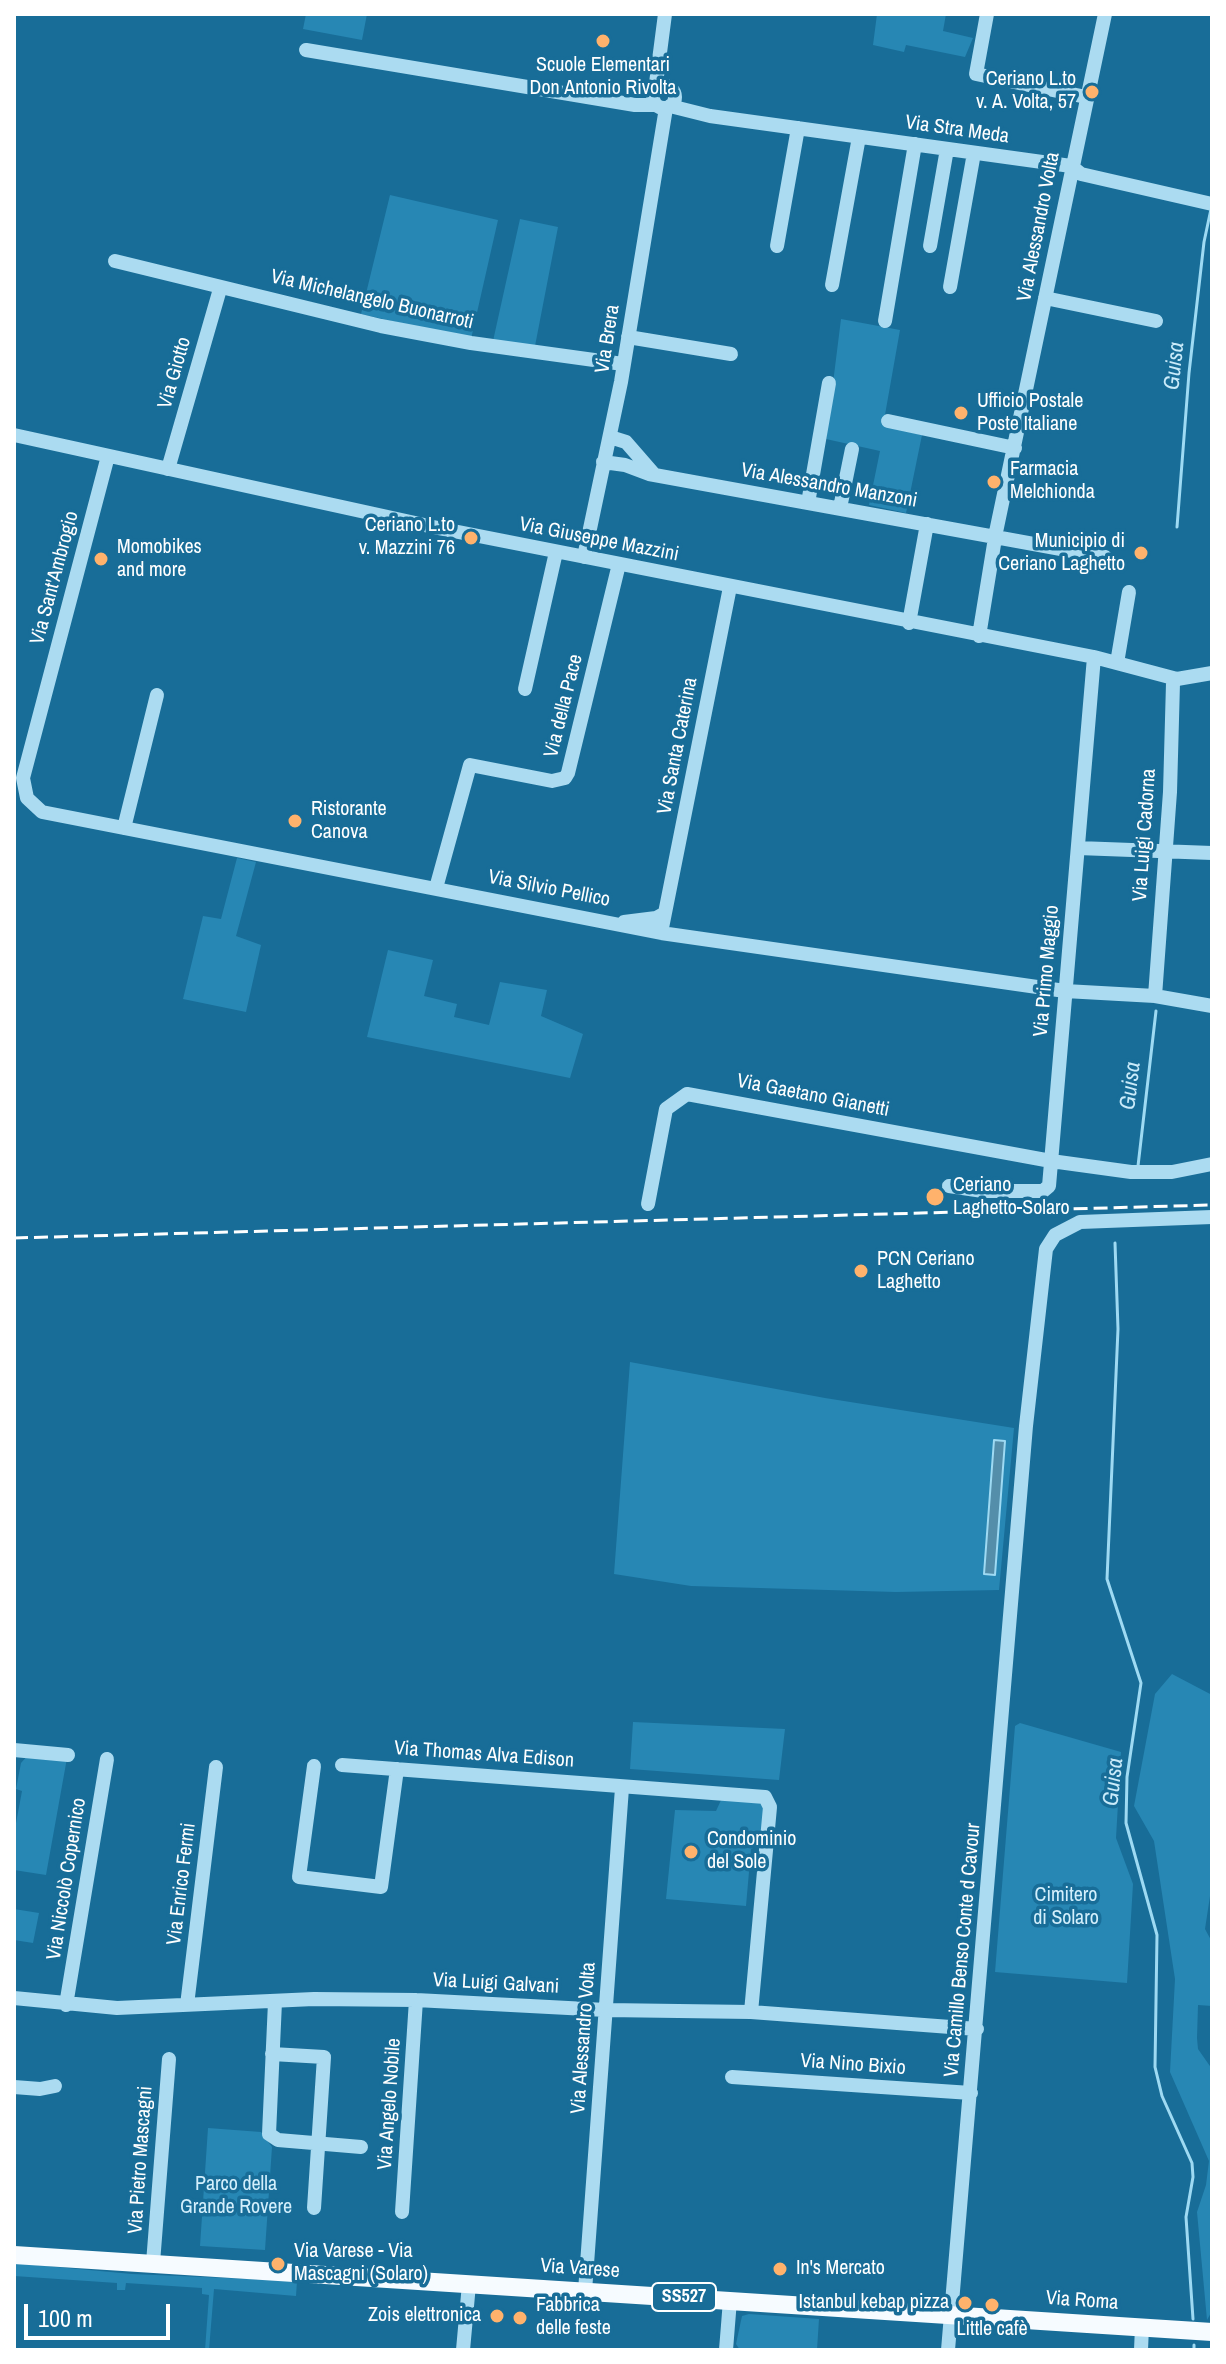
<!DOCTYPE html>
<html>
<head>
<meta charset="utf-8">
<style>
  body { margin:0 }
  #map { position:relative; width:1226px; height:2364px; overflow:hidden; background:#186d98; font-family:"Archivo Narrow",sans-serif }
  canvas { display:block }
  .frame { position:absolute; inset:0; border:16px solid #fff; pointer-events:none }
  .scale { position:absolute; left:24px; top:2304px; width:146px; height:36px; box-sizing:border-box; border:4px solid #fff; border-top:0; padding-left:10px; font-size:24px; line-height:28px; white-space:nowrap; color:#fff; -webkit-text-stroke:6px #186d98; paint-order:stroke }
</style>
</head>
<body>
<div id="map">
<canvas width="1226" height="2364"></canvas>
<div class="frame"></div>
<div class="scale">100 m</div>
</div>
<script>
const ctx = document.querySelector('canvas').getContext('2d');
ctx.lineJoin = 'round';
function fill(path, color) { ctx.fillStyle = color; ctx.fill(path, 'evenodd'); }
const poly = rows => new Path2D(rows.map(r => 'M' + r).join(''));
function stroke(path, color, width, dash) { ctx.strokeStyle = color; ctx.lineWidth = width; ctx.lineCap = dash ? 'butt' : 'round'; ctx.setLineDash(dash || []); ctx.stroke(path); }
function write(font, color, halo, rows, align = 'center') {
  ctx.font = font + ' "Archivo Narrow",sans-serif'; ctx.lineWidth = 7; ctx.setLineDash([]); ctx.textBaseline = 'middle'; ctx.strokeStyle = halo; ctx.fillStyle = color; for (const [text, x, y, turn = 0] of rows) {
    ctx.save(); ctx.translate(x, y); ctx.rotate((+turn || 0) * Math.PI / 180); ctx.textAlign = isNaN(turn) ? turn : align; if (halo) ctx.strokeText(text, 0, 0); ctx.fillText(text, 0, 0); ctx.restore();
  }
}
const green = poly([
  [306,14,367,14,362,40,303,29],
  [877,14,946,14,943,31,973,38,965,57,906,45,904,52,873,45],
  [390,195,498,220,471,339,361,314],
  [520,219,558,227,535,346,493,341],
  [841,319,900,330,883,426,922,435,906,513,869,505,880,451,826,439],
  [237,858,256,862,236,936,261,945,246,1012,183,999,203,916,221,919],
  [388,950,433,960,424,996,457,1004,454,1017,489,1025,500,982,547,990,541,1016,583,1034,570,1078,367,1037],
  [630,1362,825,1398,1014,1428,999,1590,896,1592,691,1586,614,1574],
  [1172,1674,1212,1695,1212,1883,1205,1929,1212,1942,1212,2006,1198,2005,1197,2038,1198,2049,1212,2069,1212,2311,1207,2320,1197,2212,1206,2185,1209,2161,1170,2072,1175,1979,1154,1841,1134,1806,1155,1694],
  [633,1722,785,1729,779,1780,630,1769],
  [1020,1723,1121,1752,1116,1838,1133,1884,1127,1983,995,1972,1015,1726],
  [28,1755,67,1758,46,1875,14,1870,14,1834,22,1791,16,1789,21,1763],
  [722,1798,759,1800,764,1805,761,1844,751,1849,746,1906,666,1899,675,1810,716,1811],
  [14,1909,39,1913,33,1943,14,1940],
  [208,2128,261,2132,272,2147,265,2250,200,2246],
  [14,2263,132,2274,297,2281,296,2296,214,2289,209,2350,205,2350,209,2295,202,2294,202,2288,126,2283,125,2290,117,2290,117,2283,14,2276],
  [749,2314,819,2319,817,2350,740,2350,736,2344,742,2316]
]);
const water = poly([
  [994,1440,1005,1441,995,1575,984,1574,994,1440]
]);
const stream = poly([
  [1177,527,1189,373,1204,242,1211,209],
  [1138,1166,1156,1011],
  [1115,1243,1118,1329,1107,1579,1141,1683,1127,1777,1126,1823,1157,1935,1155,2067,1162,2096,1192,2163,1193,2177,1186,2217,1193,2319],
  [1194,2350,1194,2345]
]);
const minor = poly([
  [987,14,976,74,1086,97],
  [306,50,635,105,656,105],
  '653 97a11 11 0 1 1 22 0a11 11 0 1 1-22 0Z',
  [655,91,665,14],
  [670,106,710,116,1071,166,1081,174,1212,204],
  [777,246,798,128],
  [930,246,947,149],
  [115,261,381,326,471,343,623,364],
  [832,285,859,137],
  [950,287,974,153],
  [1045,298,1156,321],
  [885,321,915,144],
  [628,337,731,354],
  [888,421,1015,448],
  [14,435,438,528,1094,657,1177,679,1212,673],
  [610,437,626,442,653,473],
  [108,456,23,778,27,798,42,812,661,933,1065,991,1155,996,1212,1006],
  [603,462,625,465,649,474,1105,557],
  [168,469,220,289],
  [808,503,829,383],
  [840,508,852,449],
  [584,557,621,382,666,108],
  [909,623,927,524],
  [979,636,996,532,1105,14],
  [1117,663,1129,592],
  [525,689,556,552],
  [124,828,157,695],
  [1078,848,1212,853],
  [436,888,470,765,552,781,565,778,568,773,619,564],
  [624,922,656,918,665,913],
  [661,933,730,587],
  [1155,996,1170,792,1173,683,1177,679],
  [949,1186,983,1191,1043,1191,1049,1186,1094,657],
  [648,1204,666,1109,687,1094,1051,1161,1131,1172,1172,1172,1212,1164],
  [14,1750,68,1755],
  [342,1765,765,1797,770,1807,751,2012],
  [314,1766,299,1877,381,1887,397,1769],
  [14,1998,117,2008,314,1999,416,2000,606,2010,751,2012,977,2029],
  [275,2002,269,2134,278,2140,361,2147],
  [66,2005,107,1759],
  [187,2005,216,1767],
  [272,2054,324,2057,314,2208],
  [732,2077,971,2093],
  [14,2087,40,2089,55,2086],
  [402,2212,416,2000],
  [153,2263,169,2059],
  [585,2291,622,1788],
  [463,2350,469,2284],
  [726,2350,730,2300],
  [948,2350,1026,1426,1046,1249,1055,1235,1080,1222,1212,1217],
  [1141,2350,1142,2327]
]);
const major = poly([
  [14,2255,1212,2332]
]);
const rail = poly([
  [14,1238,1212,1205]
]);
const markers = [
  [603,41,8,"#ffb26c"],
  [1092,92,8,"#ffb26c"],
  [961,413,8,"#ffb26c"],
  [994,482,8,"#ffb26c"],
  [471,538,8,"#ffb26c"],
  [1141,553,8,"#ffb26c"],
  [101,559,8,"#ffb26c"],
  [295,821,8,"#ffb26c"],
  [935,1197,10,"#ffb26c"],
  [861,1271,8,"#ffb26c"],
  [691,1852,8,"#ffb26c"],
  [278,2264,8,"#ffb26c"],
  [780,2269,8,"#ffb26c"],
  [965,2303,8,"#ffb26c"],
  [992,2305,8,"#ffb26c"],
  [497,2316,8,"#ffb26c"],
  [520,2318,8,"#ffb26c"]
];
const shields = [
  [684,2297,64]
];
const shieldNames = [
  ["SS527",684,2297]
];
const poiNames = [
  ["Scuole Elementari",603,66,"center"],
  ["Don Antonio Rivolta",603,89,"center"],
  ["Ceriano L.to",1076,80,"right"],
  ["v. A. Volta, 57",1076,103,"right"],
  ["Ufficio Postale",977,402],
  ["Poste Italiane",977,425],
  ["Farmacia",1010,470],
  ["Melchionda",1010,493],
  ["Ceriano L.to",455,526,"right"],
  ["v. Mazzini 76",455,549,"right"],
  ["Municipio di",1125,542,"right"],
  ["Ceriano Laghetto",1125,565,"right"],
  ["Momobikes",117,548],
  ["and more",117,571],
  ["Ristorante",311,810],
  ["Canova",311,833],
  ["Ceriano",953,1186],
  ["Laghetto-Solaro",953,1209],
  ["PCN Ceriano",877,1260],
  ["Laghetto",877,1283],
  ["Condominio",707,1840],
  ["del Sole",707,1863],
  ["Via Varese - Via",294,2252],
  ["Mascagni (Solaro)",294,2275],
  ["In's Mercato",796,2269],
  ["Istanbul kebap pizza",949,2303,"right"],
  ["Fabbrica",536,2306],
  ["delle feste",536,2329],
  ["Zois elettronica",481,2316,"right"],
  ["Little cafè",992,2330,"center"]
];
const streetNames = [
  ["Via Stra Meda",957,130,8],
  ["Via Alessandro Volta",1039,227,-79],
  ["Via Michelangelo Buonarroti",372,300,13],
  ["Via Brera",608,339,-81],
  ["Via Giotto",175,373,-74],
  ["Via Alessandro Manzoni",829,486,10],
  ["Via Giuseppe Mazzini",599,540,11],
  ["Via Sant'Ambrogio",55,578,-75],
  ["Via della Pace",564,706,-76],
  ["Via Santa Caterina",678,746,-79],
  ["Via Luigi Cadorna",1145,835,-86],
  ["Via Silvio Pellico",549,889,11],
  ["Via Primo Maggio",1047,971,-85],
  ["Via Gaetano Gianetti",813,1096,11],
  ["Via Thomas Alva Edison",484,1755,4],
  ["Via Niccolò Copernico",67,1879,-81],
  ["Via Enrico Fermi",182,1884,-83],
  ["Via Camillo Benso Conte d Cavour",963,1950,-85],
  ["Via Luigi Galvani",496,1984,3],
  ["Via Alessandro Volta",584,2038,-86],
  ["Via Nino Bixio",853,2065,4],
  ["Via Angelo Nobile",390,2104,-86],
  ["Via Pietro Mascagni",141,2160,-86],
  ["Via Varese",580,2269,4],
  ["Via Roma",1082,2301,4]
];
const parkNames = [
  ["Cimitero",1066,1896],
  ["di Solaro",1066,1919],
  ["Parco della",236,2185],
  ["Grande Rovere",236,2208]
];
const waterNames = [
  ["Guisa",1175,366,-84],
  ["Guisa",1131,1086,-83],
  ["Guisa",1114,1782,-84]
];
fill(green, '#2787b4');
fill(water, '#548eaa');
stroke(water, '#9edaf3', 2);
stroke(stream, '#9edaf3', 3);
stroke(minor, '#abdbf1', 14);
stroke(major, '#f6fbff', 18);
stroke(rail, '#fff', 3, [14, 6]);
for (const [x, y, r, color] of markers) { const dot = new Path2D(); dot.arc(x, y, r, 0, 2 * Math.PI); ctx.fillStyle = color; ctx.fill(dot); stroke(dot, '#186d98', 3); }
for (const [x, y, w] of shields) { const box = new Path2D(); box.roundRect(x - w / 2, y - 14, w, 28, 6); ctx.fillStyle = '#186d98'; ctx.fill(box); stroke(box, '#fff', 2); }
write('bold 18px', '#fff', null, shieldNames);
write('20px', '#fff', '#186d98', poiNames, 'left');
write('20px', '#fff', '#186d98', streetNames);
write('20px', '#d3effc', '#186d98', parkNames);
write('italic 22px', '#caebfa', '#186d98', waterNames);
</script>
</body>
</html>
